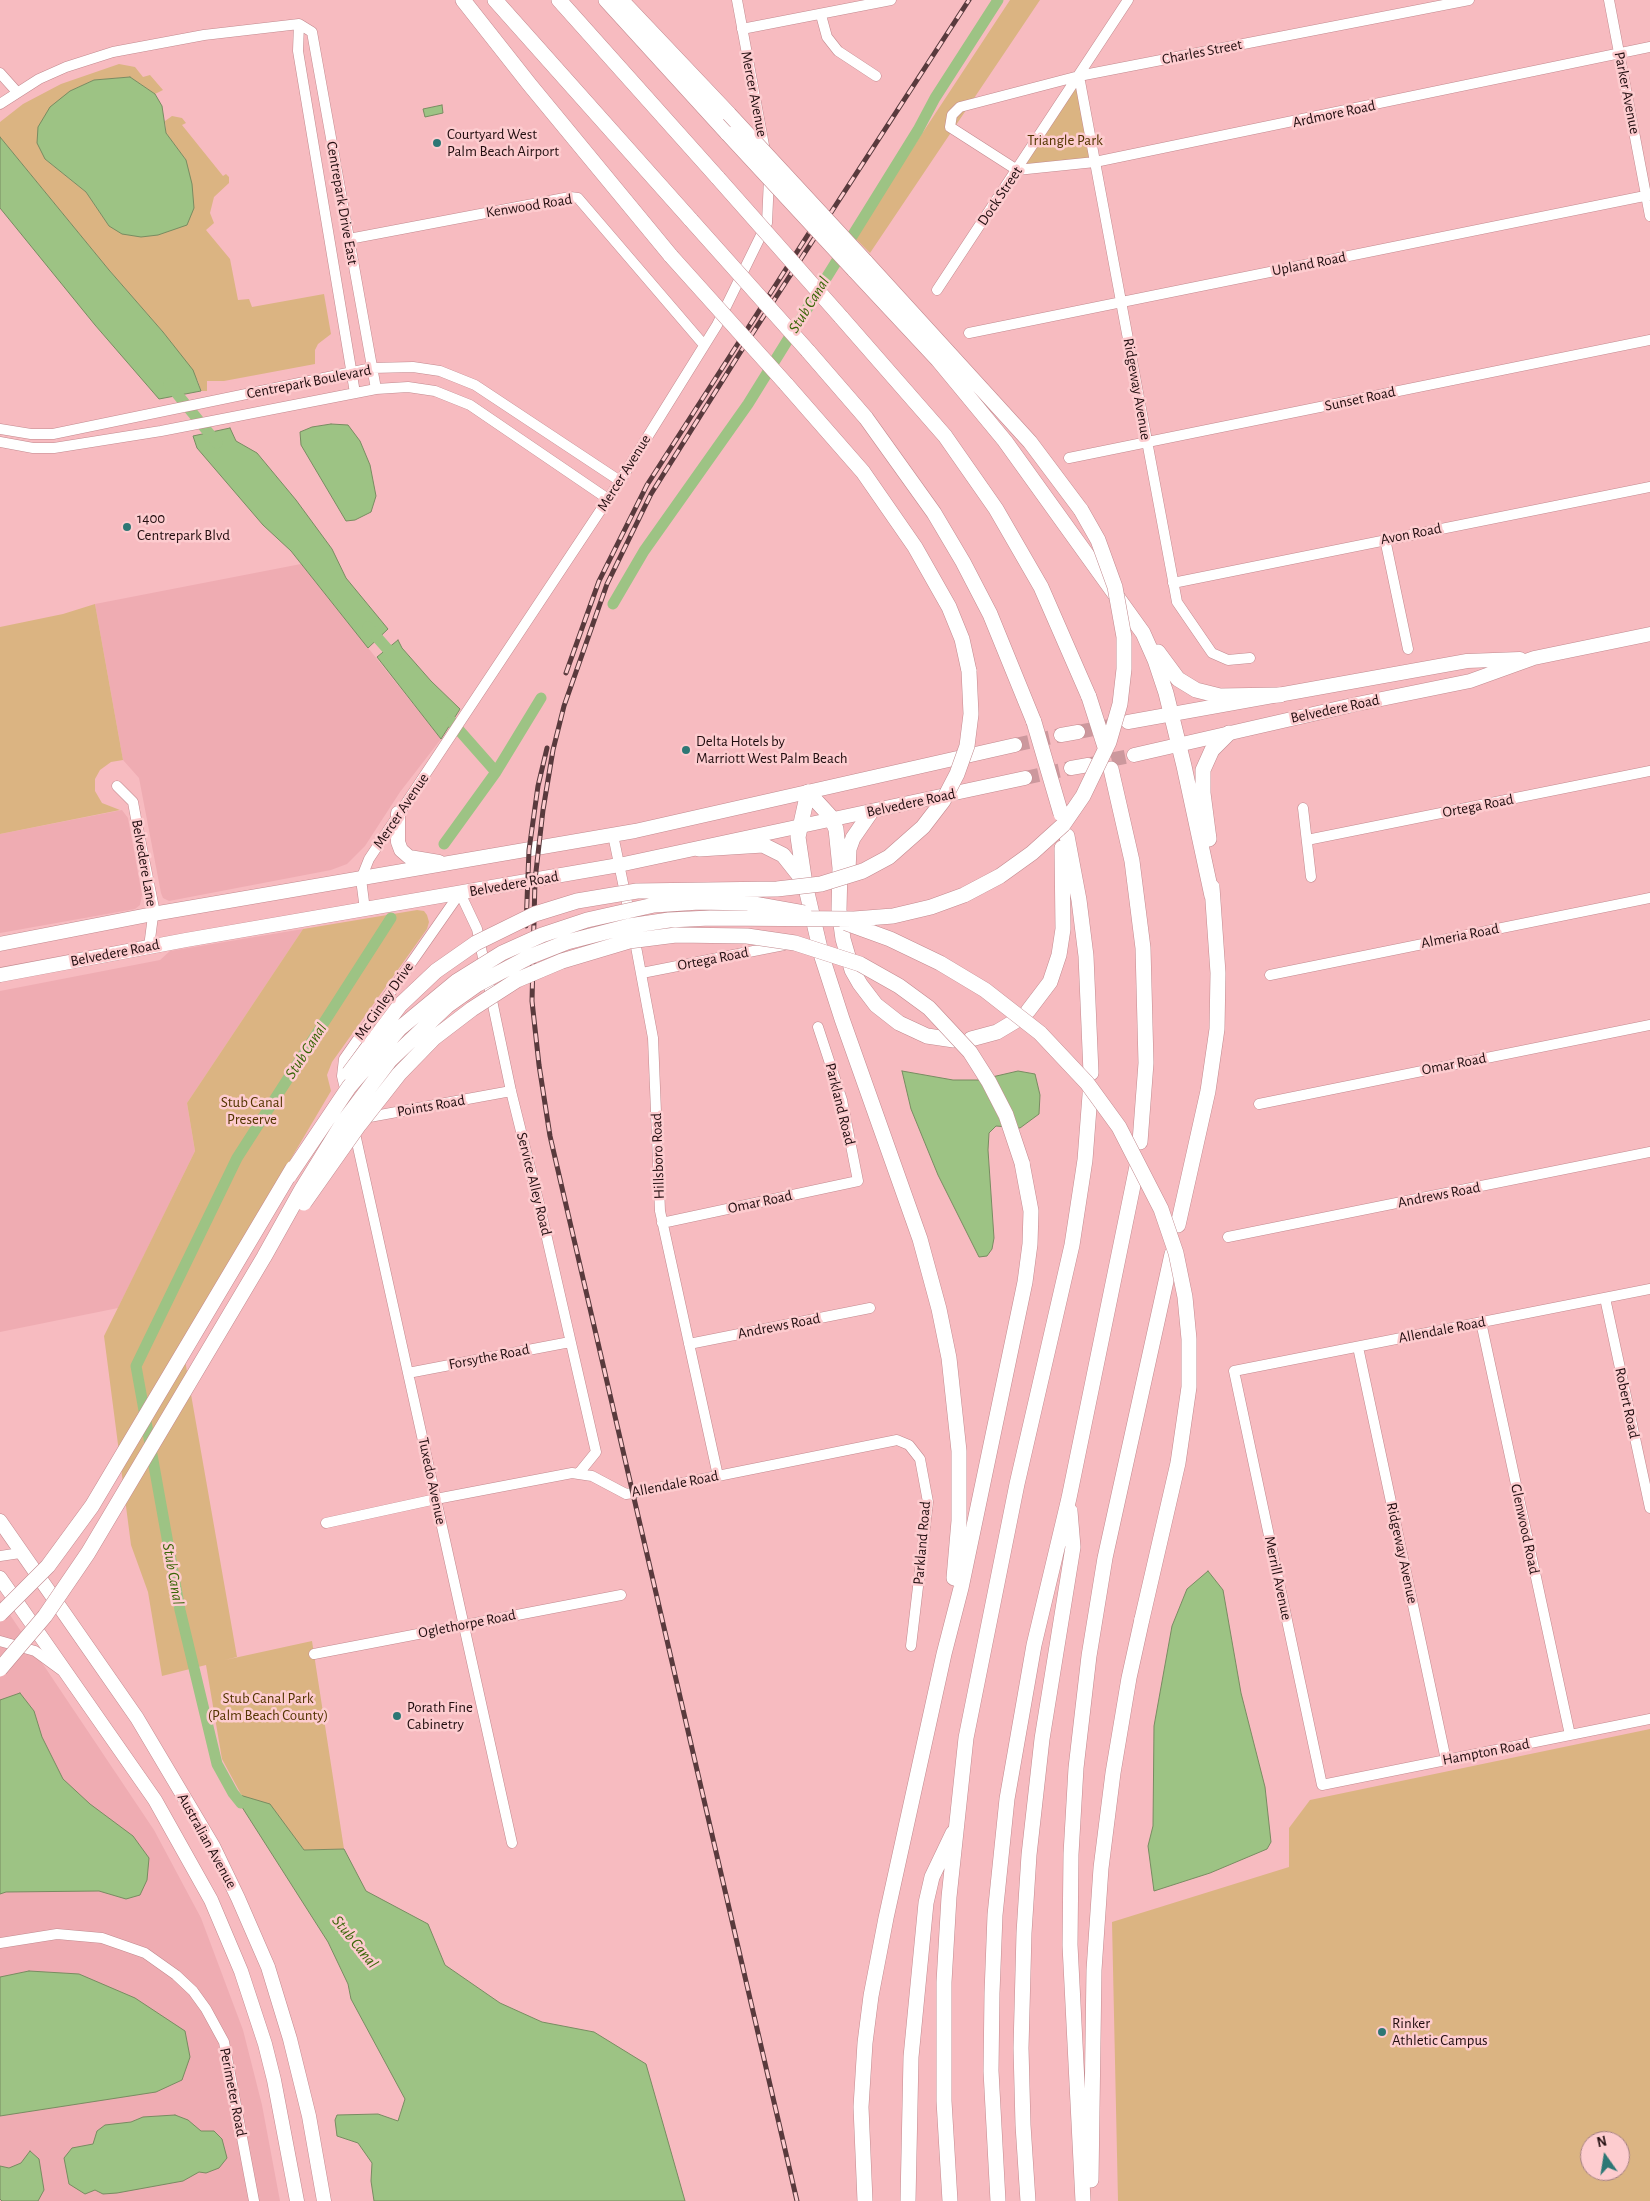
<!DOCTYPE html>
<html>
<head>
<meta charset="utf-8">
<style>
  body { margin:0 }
  #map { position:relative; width:1650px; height:2201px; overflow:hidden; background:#f7bbc0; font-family:"Alegreya Sans",sans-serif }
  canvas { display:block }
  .north { position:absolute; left:1580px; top:2131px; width:50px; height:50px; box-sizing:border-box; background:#fdcccf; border:1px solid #a58082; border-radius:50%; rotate:347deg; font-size:14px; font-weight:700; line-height:20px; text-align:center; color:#210d0f }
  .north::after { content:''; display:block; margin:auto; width:18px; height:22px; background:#2d7775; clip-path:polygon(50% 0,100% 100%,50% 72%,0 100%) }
</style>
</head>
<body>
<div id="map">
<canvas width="1650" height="2201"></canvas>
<div class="north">N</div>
</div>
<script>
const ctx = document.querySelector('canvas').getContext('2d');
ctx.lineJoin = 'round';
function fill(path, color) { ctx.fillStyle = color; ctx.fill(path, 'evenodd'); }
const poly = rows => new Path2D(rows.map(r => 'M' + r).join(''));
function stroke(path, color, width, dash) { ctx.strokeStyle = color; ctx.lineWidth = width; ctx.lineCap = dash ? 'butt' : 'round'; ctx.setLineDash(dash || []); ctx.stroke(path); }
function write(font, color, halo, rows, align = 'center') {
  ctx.font = font + ' "Alegreya Sans",sans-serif'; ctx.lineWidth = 5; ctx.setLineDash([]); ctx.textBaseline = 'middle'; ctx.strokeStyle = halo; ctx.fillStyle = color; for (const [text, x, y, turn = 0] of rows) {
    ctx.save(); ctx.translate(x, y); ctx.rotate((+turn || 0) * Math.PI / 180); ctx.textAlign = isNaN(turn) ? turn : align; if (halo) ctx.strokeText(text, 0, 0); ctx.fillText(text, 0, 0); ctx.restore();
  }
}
const built = poly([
  [301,564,441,739,400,792,365,846,347,864,331,870,169,901,163,898,161,893,139,778,123,760,95,604],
  [122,810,128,818,142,895,140,905,135,909,0,933,0,834],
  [303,929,187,1103,195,1151,118,1308,0,1332,0,991,160,960,170,951],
  [0,1600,154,1830,201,1918,243,2030,262,2105,280,2201,0,2201]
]);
const green = poly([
  [1010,0,1040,0,870,253,854,237],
  [119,64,135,67,143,77,150,75,163,90,155,94,130,77,94,80,70,91,45,159,86,192,109,226,186,160,166,133,165,121,172,116,182,118,186,123,182,125,223,176,226,174,229,177,229,183,214,197,210,213,214,223,206,230,230,259,238,300,249,299,252,307,324,294,331,334,318,344,315,350,315,364,224,381,207,381,207,391,201,391,198,381,163,332,109,270,0,137,0,122,23,104,61,84],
  [1079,76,1095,162,1017,170],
  [95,604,123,760,111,762,100,770,95,779,95,791,102,803,120,810,0,834,0,627,63,614],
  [417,910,424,911,427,915,429,922,427,929,332,1062,327,1075,331,1091,182,1343,237,1657,225,1660,312,1641,344,1849,304,1850,270,1805,242,1796,222,1759,206,1665,162,1676,148,1592,131,1545,104,1336,195,1151,187,1103,303,929],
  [1650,1729,1650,2201,1118,2201,1112,1922,1289,1867,1289,1828,1310,1800],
  [1590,2141,1620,2141,1620,2171,1590,2171]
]);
const water = poly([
  [130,77,155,94,162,106,166,133,186,160,192,184,194,208,187,225,158,235,141,237,122,234,109,226,86,192,45,159,37,143,38,127,50,107,70,91,94,80,130,77],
  [442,105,443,113,425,117,423,109,442,105],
  [0,137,109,270,163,332,193,370,201,391,159,399,95,325,0,208,0,137],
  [331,424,348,425,360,441,370,465,376,496,371,512,355,520,346,521,301,445,300,432,312,427,331,424],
  [230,428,236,441,257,453,296,500,332,549,346,578,388,629,368,648,291,551,263,525,197,448,193,436,230,428],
  [398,640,402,648,431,681,460,709,441,739,377,657,398,640],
  [902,1071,953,1080,979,1080,1018,1071,1035,1074,1040,1095,1039,1114,1020,1128,996,1126,989,1133,988,1150,994,1238,992,1249,987,1256,979,1257,938,1175,911,1109,902,1071],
  [1208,1571,1223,1590,1241,1693,1265,1787,1271,1842,1267,1849,1210,1873,1154,1891,1148,1846,1153,1826,1154,1726,1172,1626,1187,1589,1208,1571],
  [20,1693,34,1711,42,1737,63,1779,90,1804,133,1836,149,1858,147,1880,140,1895,126,1899,99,1891,6,1892,0,1894,0,1700,20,1693],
  [233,1793,270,1804,304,1850,344,1849,366,1891,428,1924,445,1965,500,2003,542,2022,594,2032,646,2064,685,2201,374,2201,371,2181,372,2163,358,2143,337,2136,335,2120,337,2115,378,2114,398,2121,405,2099,351,1999,348,1984,328,1942,233,1793],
  [29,1971,79,1974,135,1998,185,2031,190,2057,182,2080,156,2092,0,2116,0,1977,29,1971],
  [175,2115,188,2120,201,2131,214,2131,222,2139,227,2158,219,2168,206,2173,199,2172,183,2181,117,2193,103,2194,95,2190,85,2194,69,2184,64,2158,72,2148,93,2144,97,2131,105,2125,131,2122,143,2117,175,2115],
  [30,2151,39,2159,44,2190,38,2201,2,2201,0,2199,0,2166,9,2168,21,2163,30,2151]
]);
const canal = poly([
  [169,384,217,443],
  [613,604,644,551,748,404,918,130,935,98,998,0],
  [368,627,397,660],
  [451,721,496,772],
  [444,844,496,772,541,698],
  [241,1803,233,1793,217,1764,180,1610,136,1366,237,1158,391,918]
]);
const majorTunnel = poly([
  [1078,732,1110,726],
  [1015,745,1061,735],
  [1091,764,1134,755],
  [1025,778,1071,768]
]);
const minor = poly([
  [737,0,765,151],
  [1469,0,1079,76,960,107,952,115,950,127,1017,170,1095,162,1650,47],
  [1609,0,1650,216],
  [821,15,827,37,838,51,876,76],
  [299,24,298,51,355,393],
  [742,29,891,0],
  [0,73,17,92],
  [1079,76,1177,602,1212,653,1228,660,1250,658],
  [0,104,39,79,66,67,113,52,204,35,299,24,312,32,376,389],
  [349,239,570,197,578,198,704,345],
  [937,290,1128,0],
  [969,333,1650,195],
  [0,429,31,434,53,434,372,368,413,367,440,371,475,385,620,481],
  [0,442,33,448,54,448,161,431,376,389,408,387,435,391,470,405,608,499],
  [1069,458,1650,340],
  [1385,539,1408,649],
  [1173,583,1650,487],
  [117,786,133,802,137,824,154,908,149,947],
  [1303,808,1311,877],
  [613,835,630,917],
  [1307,840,1650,771],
  [365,910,361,879,369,859,620,481,717,325,767,223,769,178],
  [634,936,653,1038,660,1211,718,1476],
  [642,973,784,945],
  [1270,975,1650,898],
  [346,1093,342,1076,344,1059,460,893,477,929,511,1091,541,1212,596,1452,579,1473],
  [1259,1104,1650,1025],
  [364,1118,511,1091],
  [354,1129,512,1843],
  [662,1223,858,1181,842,1100,818,1027],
  [1228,1237,1650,1152],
  [1650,1289,1234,1371,1322,1785,1650,1719],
  [1605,1298,1650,1508],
  [1481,1322,1570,1735],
  [689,1344,870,1308],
  [1358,1347,1446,1760],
  [408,1373,570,1342],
  [326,1523,436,1499,572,1473,592,1476,626,1494,633,1493,897,1440,909,1445,920,1459,928,1502,911,1646],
  [0,1556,20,1553],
  [0,1641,35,1651,61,1670],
  [314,1654,621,1595],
  [0,1943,57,1934,102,1938,145,1953,176,1975,193,1991,206,2009,224,2042,254,2201]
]);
const major = poly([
  [1128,722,1467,661,1520,659],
  [1061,735,1078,732],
  [1134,755,1357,704,1470,681,1534,658,1650,634],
  [1071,768,1088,765],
  [398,813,398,842,401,850,409,857,439,862],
  [0,944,153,914,635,831,1015,745],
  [0,975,186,940,619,865,1025,778],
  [0,1521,137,1718,213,1846,238,1898,268,1967,290,2039,309,2116,324,2201],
  [0,1578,155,1800,211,1900,241,1971,265,2044,274,2080,297,2201]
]);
const highway = poly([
  [463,0,530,85,671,256],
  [495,0,691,220],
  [559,0,718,178],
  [606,0,728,134],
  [621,0,729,114],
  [865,261,1030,442,1081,510],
  [854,270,938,360,1005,441,1143,633,1155,660,1166,693,1184,766,1212,896],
  [841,317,945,436,996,509,1041,587,1089,697],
  [808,351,866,418,934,513,963,562,990,614,1034,722],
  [786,384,863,472,915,547,949,607,962,639,969,671],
  [1158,652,1178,679,1196,690,1220,696,1280,695],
  [1111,769,1132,861,1143,948,1146,1063,1140,1142],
  [808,792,798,837,805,884,822,957,842,1019,920,1239,939,1309,949,1358,959,1451,959,1521,954,1578],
  [808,792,830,816,836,829,840,868,839,910,843,939,852,970,860,984,876,1005,899,1023,927,1036,954,1040],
  [1067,836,1079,900,1086,956,1091,1073],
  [1209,839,1203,793,1203,770,1212,750,1229,733],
  [699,849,763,845,783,855,802,879],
  [848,870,849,849,853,838,871,812],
  [1028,1011,1050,982,1059,955,1063,929,1062,848],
  [971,1039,997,1032,1017,1020],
  [1178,1225,1208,1091,1217,1029,1218,973,1212,887],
  [1091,2180,1094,1970,1101,1868,1113,1773,1129,1678,1142,1619],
  [865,2201,861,2107,865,2043,871,1996,886,1918,944,1654,961,1588,1025,1282,1030,1244,1031,1211,1022,1163],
  [908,2201,911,2057,926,1903,932,1877,953,1833],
  [950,2201,944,2101,944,1982,949,1897,966,1738,1017,1484,1072,1245,1085,1160,1090,1095],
  [998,2201,991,2071,992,1993,995,1915,1007,1799,1034,1645,1069,1498,1137,1166],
  [1028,2201,1023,2125,1021,2048,1024,1933,1029,1855,1042,1739,1073,1547,1070,1511],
  [1083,2201,1070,1945,1071,1854,1076,1768,1089,1656,1105,1558,1172,1254]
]);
const rail = poly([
  [566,673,599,581,647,485,820,216],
  [526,926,529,850,538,786,547,748],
  [797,2201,550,1136,539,1065,532,1001,535,880,543,810,553,750,564,706,607,584,651,494,743,348,969,0]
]);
const highwayBridge = poly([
  [729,114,865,261],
  [728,134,854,270],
  [718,178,841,317],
  [691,220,808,351],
  [671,256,786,384],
  [1089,697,1105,747],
  [1034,722,1061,814],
  [846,923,890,939,940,963,985,990,1040,1033,1087,1083,1119,1127,1161,1209,1176,1253,1185,1297,1189,1339,1189,1387,1178,1463,1142,1619],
  [349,1073,400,1005,436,971,476,943,535,914,577,901,637,891,777,889,821,884,863,871,889,857,923,827,943,801,957,774,967,746,971,714,969,671],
  [289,1176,349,1087,399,1029,457,981,502,953,542,935,587,920,654,905,699,902,748,903,804,913],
  [304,1203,359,1125,399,1074,434,1038,472,1009,517,980,562,961,629,941,676,935,747,936,795,943,860,964,899,986,929,1008,970,1052,989,1082,1006,1115,1022,1163],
  [0,1614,48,1566,92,1506,293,1168],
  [0,1669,45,1616,88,1553,264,1257,302,1189,344,1121,390,1060,447,1006,478,984,529,957,567,942,629,926,669,920,710,918,854,919,893,916,931,907,964,895,1000,876,1032,853,1063,825,1083,796,1109,742,1120,704,1124,669,1124,637,1115,587,1098,540,1081,510]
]);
const markers = [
  [437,143,5,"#2d7775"],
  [127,527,5,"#2d7775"],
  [686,750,5,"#2d7775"],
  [397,1716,5,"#2d7775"],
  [1382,2032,5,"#2d7775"]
];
const streetNames = [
  ["Charles Street",1202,52,-11],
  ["Parker Avenue",1627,93,79],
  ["Mercer Avenue",754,94,79],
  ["Ardmore Road",1334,114,-12],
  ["Dock Street",1000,196,-56],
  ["Centrepark Drive East",342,203,80],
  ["Kenwood Road",529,206,-9],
  ["Upland Road",1309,264,-11],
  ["Centrepark Boulevard",309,382,-11],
  ["Ridgeway Avenue",1137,389,80],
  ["Sunset Road",1360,399,-12],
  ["Mercer Avenue",624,473,-58],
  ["Avon Road",1411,534,-11],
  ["Belvedere Road",1335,709,-12],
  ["Belvedere Road",911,803,-12],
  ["Ortega Road",1478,806,-11],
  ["Mercer Avenue",401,811,-56],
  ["Belvedere Lane",144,863,80],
  ["Belvedere Road",514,884,-10],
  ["Almeria Road",1460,936,-11],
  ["Belvedere Road",115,953,-11],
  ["Ortega Road",713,959,-11],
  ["Mc Ginley Drive",384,1001,-55],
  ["Omar Road",1454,1064,-11],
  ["Parkland Road",840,1104,76],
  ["Points Road",431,1106,-10],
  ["Hillsboro Road",658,1156,-92],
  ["Service Alley Road",534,1184,76],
  ["Andrews Road",1439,1195,-11],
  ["Omar Road",760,1202,-12],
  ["Andrews Road",779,1326,-11],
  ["Allendale Road",1442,1330,-11],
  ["Forsythe Road",489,1357,-11],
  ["Robert Road",1627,1403,78],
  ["Tuxedo Avenue",432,1481,78],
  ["Allendale Road",675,1484,-11],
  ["Glenwood Road",1525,1529,78],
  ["Parkland Road",922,1543,-85],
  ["Ridgeway Avenue",1402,1553,78],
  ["Merrill Avenue",1278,1578,78],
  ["Oglethorpe Road",467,1624,-11],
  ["Hampton Road",1486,1752,-11],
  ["Australian Avenue",207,1841,61],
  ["Perimeter Road",233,2092,79]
];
const poiNames = [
  ["Courtyard West",447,134],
  ["Palm Beach Airport",447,151],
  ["1400",137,518],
  ["Centrepark Blvd",137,535],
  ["Delta Hotels by",696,741],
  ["Marriott West Palm Beach",696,758],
  ["Porath Fine",407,1707],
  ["Cabinetry",407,1724],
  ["Rinker",1392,2023],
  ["Athletic Campus",1392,2040]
];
const parkNames = [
  ["Triangle Park",1065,140],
  ["Stub Canal",252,1102],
  ["Preserve",252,1119],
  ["Stub Canal Park",268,1698],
  ["(Palm Beach County)",268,1715]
];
const waterNames = [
  ["Stub Canal",809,305,-58],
  ["Stub Canal",306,1051,-57],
  ["Stub Canal",173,1574,80],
  ["Stub Canal",355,1942,51]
];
fill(built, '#efacb2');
fill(green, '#dbb482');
fill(water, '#9dc384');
stroke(water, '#788c61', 1);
stroke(canal, '#9dc384', 11);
stroke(majorTunnel, '#cc989d', 14, [14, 7]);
stroke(minor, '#c2898e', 11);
stroke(major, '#c2898e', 15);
stroke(highway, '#c2898e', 16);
stroke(minor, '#fff', 10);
stroke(major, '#fff', 14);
stroke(highway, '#fff', 15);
stroke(rail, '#593a3d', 5);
stroke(rail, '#fdcccf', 3, [9]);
stroke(highwayBridge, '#c2898e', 16, []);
stroke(highwayBridge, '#fff', 15);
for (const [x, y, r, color] of markers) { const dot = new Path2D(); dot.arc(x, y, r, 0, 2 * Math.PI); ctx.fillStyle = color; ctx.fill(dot); stroke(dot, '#fdcccf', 2); }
write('15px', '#210d0f', '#fdcccf', streetNames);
write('15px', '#210d0f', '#fdcccf', poiNames, 'left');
write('15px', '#543501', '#fdcccf', parkNames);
write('italic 16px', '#3a6608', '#fdcccf', waterNames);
</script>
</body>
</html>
